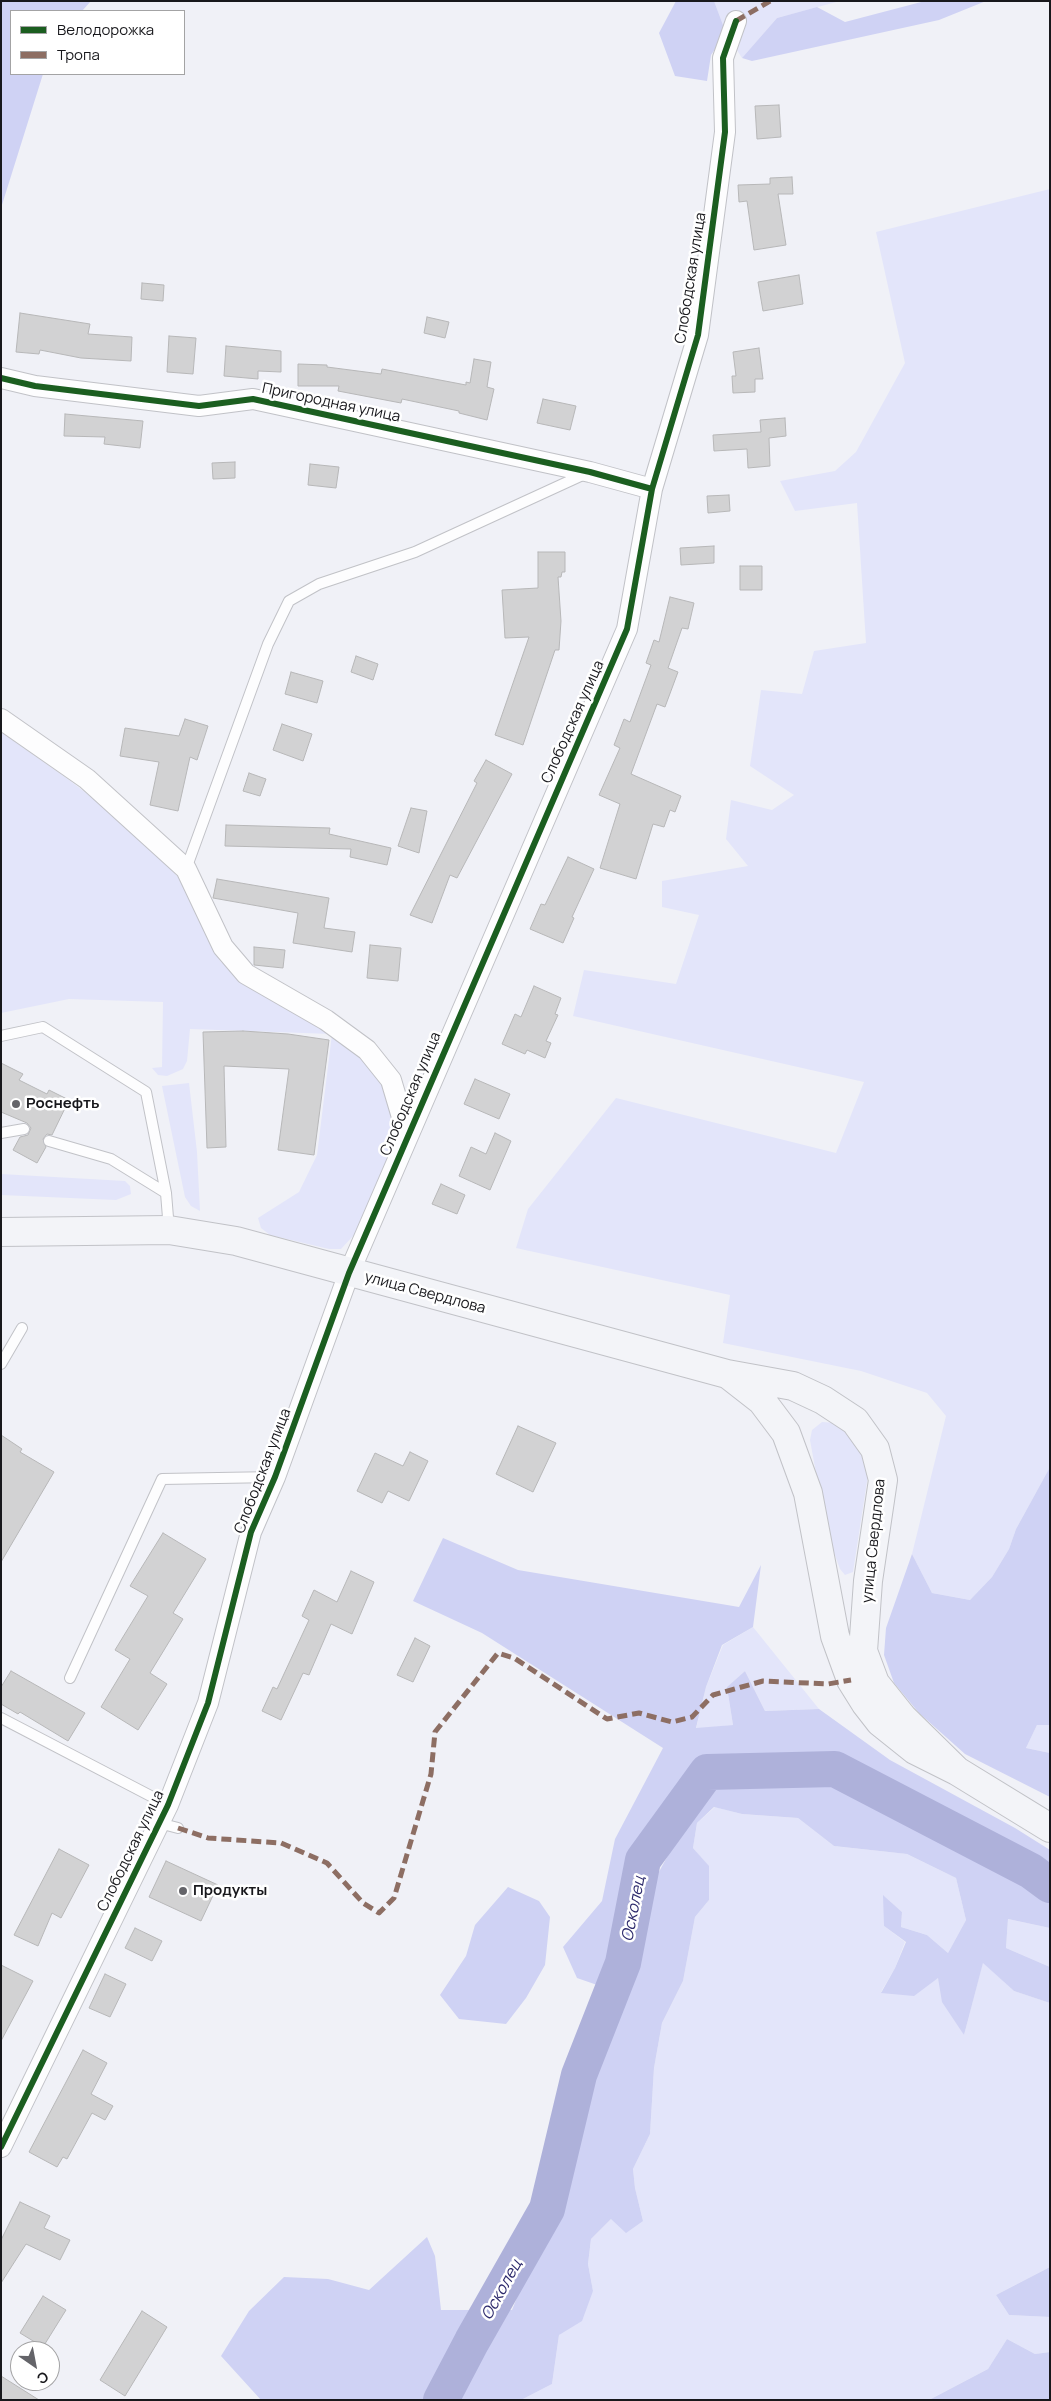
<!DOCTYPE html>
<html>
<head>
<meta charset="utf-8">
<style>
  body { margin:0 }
  #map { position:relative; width:1051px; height:2401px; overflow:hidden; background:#f0f1f7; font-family:Manrope,sans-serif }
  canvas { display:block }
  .frame { position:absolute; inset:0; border:2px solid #18181c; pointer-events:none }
  .legend { position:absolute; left:10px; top:10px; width:175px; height:65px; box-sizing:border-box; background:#fff; border:1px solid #a3a3a4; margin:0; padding:6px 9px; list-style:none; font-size:15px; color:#18181c }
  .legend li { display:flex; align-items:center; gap:10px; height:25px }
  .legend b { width:25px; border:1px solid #a3a3a4 }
  .north { position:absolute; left:10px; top:2341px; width:50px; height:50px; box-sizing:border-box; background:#fff; border:1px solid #a3a3a4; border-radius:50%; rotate:147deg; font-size:14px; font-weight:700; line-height:20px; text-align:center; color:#18181c }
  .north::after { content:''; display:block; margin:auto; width:18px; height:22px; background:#646469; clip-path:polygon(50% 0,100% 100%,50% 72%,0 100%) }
</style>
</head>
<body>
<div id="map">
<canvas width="1051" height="2401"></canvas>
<div class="frame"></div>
<ul class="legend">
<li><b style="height:6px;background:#1b5e20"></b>Велодорожка</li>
<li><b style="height:6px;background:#8d6e63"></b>Тропа</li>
</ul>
<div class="north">С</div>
</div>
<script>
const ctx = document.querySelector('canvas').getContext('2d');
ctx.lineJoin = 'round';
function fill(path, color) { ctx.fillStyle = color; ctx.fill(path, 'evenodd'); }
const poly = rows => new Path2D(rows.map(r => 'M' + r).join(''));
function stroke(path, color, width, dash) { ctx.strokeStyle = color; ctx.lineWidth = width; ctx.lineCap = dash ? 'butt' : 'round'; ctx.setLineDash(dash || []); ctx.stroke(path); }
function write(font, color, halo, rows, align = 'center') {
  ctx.font = font + ' Manrope,sans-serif'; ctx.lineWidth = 5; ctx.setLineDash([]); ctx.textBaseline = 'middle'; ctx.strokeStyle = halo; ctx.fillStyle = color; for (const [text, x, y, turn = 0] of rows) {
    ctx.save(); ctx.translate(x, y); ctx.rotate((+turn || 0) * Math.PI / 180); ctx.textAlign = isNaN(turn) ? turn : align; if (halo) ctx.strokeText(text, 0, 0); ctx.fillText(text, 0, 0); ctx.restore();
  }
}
const green = poly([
  [714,1,840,1,777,18,742,58,726,33],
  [1050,189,1050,1467,1016,1529,1009,1549,992,1577,970,1600,932,1593,912,1554,946,1416,927,1393,861,1371,723,1343,730,1295,516,1248,528,1209,616,1098,836,1153,864,1082,573,1016,584,970,676,984,699,915,662,907,662,881,748,866,726,839,731,800,772,810,794,795,750,766,761,690,802,694,814,651,866,643,857,503,795,511,780,481,835,471,856,452,905,363,876,232],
  [1,732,69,780,133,829,179,878,220,961,250,986,325,1027,363,1059,386,1091,398,1140,354,1235,341,1249,329,1249,270,1235,261,1228,258,1218,299,1192,317,1155,332,1034,190,1029,187,1061,183,1069,167,1076,158,1075,152,1068,162,1067,163,1002,69,999,1,1013],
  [189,1083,197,1152,200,1211,191,1206,185,1197,162,1086],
  [1,1174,125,1181,130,1186,131,1194,116,1200,1,1195],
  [822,1422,837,1423,852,1435,865,1457,868,1475,853,1572,845,1575,840,1569,833,1550,818,1484,810,1440,812,1430],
  [753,1627,819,1709,765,1711,745,1671,727,1687,733,1725,696,1729,706,1687,723,1645],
  [1037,1725,1050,1725,1050,1753,1026,1748],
  [715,1807,742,1814,798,1818,834,1846,907,1854,956,1878,966,1920,948,1953,927,1935,901,1927,902,1912,884,1896,884,1926,905,1942,895,1968,881,1992,938,1978,964,2035,983,1962,1014,1991,1050,2003,1050,2267,996,2295,1009,2315,1050,2317,1050,2352,1035,2354,1007,2339,988,2369,929,2400,521,2400,552,2384,559,2335,593,2291,588,2264,591,2239,611,2219,643,2221,635,2188,633,2169,650,2134,654,2068,662,2023,683,1981,695,1917,709,1900,709,1867,693,1848,697,1823],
  [1008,1919,1050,1928,1050,1967,1006,1948]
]);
const forest = poly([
  [1,1,91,1,82,11,11,11,11,74,43,74,1,208],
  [676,1,714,1,726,33,711,55,707,81,675,76,659,33],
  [925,1,986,1,939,20,752,61,742,58,777,18,817,7,845,22],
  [1050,1467,1050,1725,1037,1725,1026,1748,1050,1753,1050,1797,965,1754,919,1713,894,1683,884,1655,886,1628,912,1554,932,1593,970,1600,992,1577,1009,1549,1016,1529],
  [443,1538,518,1570,739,1607,761,1565,753,1627,722,1645,706,1687,696,1728,733,1725,727,1687,745,1671,765,1711,819,1709,890,1760,1015,1828,1050,1850,1050,1876,1036,1865,836,1760,702,1763,655,1879,710,1779,832,1780,1028,1882,1050,1897,1050,1928,1008,1919,1006,1948,1050,1967,1050,2003,1014,1991,983,1963,964,2035,942,2002,938,1978,914,1996,881,1993,895,1968,906,1942,884,1926,883,1895,902,1912,901,1927,927,1935,948,1953,966,1920,956,1878,907,1854,834,1846,798,1818,742,1814,714,1807,697,1823,693,1848,709,1866,709,1900,695,1917,683,1981,662,2023,654,2068,650,2134,633,2169,635,2188,643,2221,626,2233,611,2219,591,2239,588,2264,593,2291,582,2321,559,2335,552,2384,521,2400,261,2400,221,2356,249,2311,284,2277,328,2279,369,2290,427,2237,435,2256,441,2310,512,2310,553,2208,587,2072,629,1996,577,1978,563,1947,602,1901,615,1839,663,1748,482,1633,413,1601],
  [508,1887,539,1901,550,1917,545,1965,526,1998,506,2024,459,2019,440,1995,466,1956,475,1925],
  [1050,2267,1050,2317,1009,2315,996,2295],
  [1007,2339,1035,2354,1050,2352,1050,2400,929,2400,988,2369]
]);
const river = poly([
  [441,2400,472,2341,547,2209,579,2075,623,1963,643,1860,707,1772,835,1769,1031,1871,1050,1885]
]);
const building = poly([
  [779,105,781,137,757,139,755,106,779,105],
  [792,177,793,194,778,194,786,245,754,250,747,201,739,202,738,185,770,184,770,178,792,177],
  [799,275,803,304,763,311,758,282,799,275],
  [142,283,164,285,163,301,141,299,142,283],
  [20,313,90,324,88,334,132,337,131,361,81,358,40,350,39,354,16,352,20,313],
  [427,317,449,322,445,338,424,333,427,317],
  [169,336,196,338,193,374,167,372,169,336],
  [226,346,281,351,281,372,258,371,258,379,224,376,226,346],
  [759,348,763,379,755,379,755,392,733,393,732,376,736,376,733,352,759,348],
  [474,359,491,362,487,387,494,389,487,420,459,413,459,411,402,399,401,403,338,391,339,386,298,386,298,364,327,365,327,367,381,374,382,369,466,385,466,382,470,383,474,359],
  [543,399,576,406,570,430,537,423,543,399],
  [65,414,143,421,140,448,104,444,105,437,64,436,65,414],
  [785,418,786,436,769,438,770,466,748,468,747,449,714,451,713,435,761,432,760,420,785,418],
  [235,462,235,478,213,479,212,463,235,462],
  [310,464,339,467,336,488,308,485,310,464],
  [729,495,730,511,708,513,707,496,729,495],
  [714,546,714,563,681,565,680,548,714,546],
  [538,552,565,552,565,572,562,572,561,577,558,577,561,621,559,650,555,650,523,745,495,735,529,637,505,638,502,590,538,588,538,552],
  [740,566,762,566,762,590,740,590,740,566],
  [670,597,694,603,688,629,682,628,668,668,678,672,665,707,657,704,631,774,681,796,675,812,670,810,664,827,653,824,636,879,600,868,620,804,599,795,620,748,614,745,624,719,630,722,651,665,646,663,654,640,659,642,670,597],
  [356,656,378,664,373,680,351,672,356,656],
  [291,672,323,681,317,703,285,694,291,672],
  [185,719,208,726,197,760,190,757,178,811,150,805,159,762,120,756,125,728,179,736,185,719],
  [282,724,312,734,303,761,273,750,282,724],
  [486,760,512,774,457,878,450,875,432,923,410,915,477,783,474,781,486,760],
  [249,773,266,779,260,796,243,791,249,773],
  [411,808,427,811,419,853,398,846,411,808],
  [226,825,330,828,329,834,391,848,387,865,350,857,351,849,225,846,226,825],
  [568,857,594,869,572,917,574,918,563,943,530,929,541,904,545,905,568,857],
  [217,879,329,898,324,928,355,932,352,952,293,943,298,913,213,898,217,879],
  [370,945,401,948,398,981,367,978,370,945],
  [254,947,285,950,283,968,254,965,254,947],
  [534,986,561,998,555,1014,558,1015,546,1041,551,1043,545,1058,527,1050,525,1054,502,1044,515,1014,521,1017,534,986],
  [243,1031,288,1034,329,1040,314,1155,278,1150,289,1069,224,1066,226,1147,207,1148,203,1032,243,1031],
  [1,1063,23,1074,19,1080,47,1094,49,1090,69,1100,52,1135,47,1134,43,1139,46,1147,37,1163,13,1150,20,1137,28,1135,31,1128,27,1123,1,1112,1,1063],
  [475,1079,510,1094,499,1119,464,1104,475,1079],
  [495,1133,511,1141,490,1190,459,1176,471,1147,486,1154,495,1133],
  [441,1184,465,1195,457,1214,432,1204,441,1184],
  [518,1426,556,1443,533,1492,496,1474,518,1426],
  [1,1435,22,1449,20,1452,54,1472,1,1562,1,1435],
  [410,1452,428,1461,409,1501,388,1491,382,1503,357,1491,375,1453,403,1466,410,1452],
  [163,1533,206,1559,173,1613,183,1619,150,1673,167,1684,138,1730,101,1707,130,1659,115,1650,148,1596,130,1586,163,1533],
  [351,1571,374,1582,352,1634,331,1624,309,1675,303,1673,281,1720,262,1711,273,1687,277,1689,309,1620,302,1616,314,1590,337,1602,351,1571],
  [415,1638,430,1646,413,1682,397,1675,415,1638],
  [11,1671,85,1713,68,1741,20,1712,18,1714,1,1704,1,1687,11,1671],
  [59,1849,89,1865,61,1918,52,1913,38,1946,14,1935,59,1849],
  [166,1861,218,1885,201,1921,149,1897,166,1861],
  [135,1928,162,1941,152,1961,125,1948,135,1928],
  [1,1965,33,1981,1,2041,1,1965],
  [105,1974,126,1984,110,2017,89,2008,105,1974],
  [83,2050,107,2063,91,2094,113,2106,105,2120,92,2113,67,2159,63,2157,57,2167,29,2152,83,2050],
  [20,2202,50,2216,44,2228,70,2240,60,2260,26,2244,1,2283,1,2240,20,2202],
  [43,2296,66,2310,43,2347,20,2333,43,2296],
  [142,2311,167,2327,125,2396,100,2380,142,2311],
  [1,2376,39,2400,1,2400,1,2376]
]);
const lane = poly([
  [186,869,268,644,289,601,319,584,415,552,587,473],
  [1,1036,43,1027,146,1092,166,1193,169,1230],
  [1,1133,24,1129],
  [49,1141,111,1159,166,1193],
  [1,1364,22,1328],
  [70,1678,162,1479,275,1477],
  [1,1718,168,1805],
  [159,1823,178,1828]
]);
const street = poly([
  [1,378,35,386,199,406,253,399,590,472,652,489],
  [1,719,87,779,186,869,223,947,246,974,326,1020,367,1050,391,1080,407,1134],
  [1,2147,168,1805,208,1703,251,1532,275,1477,349,1273,627,629,652,489,698,335,725,132,723,58,736,21]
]);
const secondary = poly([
  [1,1232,169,1230,236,1241,727,1374,793,1386,823,1400,855,1421,875,1449,883,1480,868,1581,863,1651,875,1683,903,1718,957,1771],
  [730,1376,762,1401,786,1433,808,1493,835,1636,851,1680,866,1704,880,1722,915,1750,957,1771,1050,1828]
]);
const quiet = poly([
  [736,21,770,1],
  [178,1828,208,1838,281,1843,327,1863,363,1903,379,1913,394,1898,431,1774,435,1732,498,1653,514,1658,607,1719,639,1713,672,1722,692,1717,713,1695,763,1681,828,1684,851,1680]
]);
const cycleway = poly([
  [1,378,35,386,199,406,253,399,590,472,652,489],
  [1,2147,168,1805,208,1703,251,1532,275,1477,349,1273,627,629,652,489,698,335,725,132,723,58,736,21]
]);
const markers = [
  [16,1104,5,"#646469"],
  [183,1891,5,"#646469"]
];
const streetNames = [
  ["Слободская улица",691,278,-81],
  ["Пригородная улица",331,403,12],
  ["Слободская улица",573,722,-66],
  ["Слободская улица",411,1094,-67],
  ["улица Свердлова",425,1293,15],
  ["Слободская улица",263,1471,-69],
  ["улица Свердлова",874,1541,-84],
  ["Слободская улица",131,1851,-64]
];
const poiNames = [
  ["Роснефть",26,1104],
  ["Продукты",193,1891]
];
const waterNames = [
  ["Осколец",634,1909,-79],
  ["Осколец",502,2290,-61]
];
fill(green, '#e3e5fa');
fill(forest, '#cfd2f4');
stroke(river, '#aeb1da', 36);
fill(building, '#d2d2d3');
stroke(building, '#b7b7b8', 1);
stroke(lane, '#c1c2c7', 12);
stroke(street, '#c1c2c7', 22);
stroke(secondary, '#c1c2c7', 30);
stroke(lane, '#fdfdfe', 10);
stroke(street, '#fdfdfe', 20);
stroke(secondary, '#f3f4f8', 28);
stroke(quiet, '#8d6e63', 5, [10, 5]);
stroke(cycleway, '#1b5e20', 6);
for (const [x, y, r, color] of markers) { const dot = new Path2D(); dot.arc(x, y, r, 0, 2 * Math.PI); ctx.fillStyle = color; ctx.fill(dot); stroke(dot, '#fff', 2); }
write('15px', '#18181c', '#fff', streetNames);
write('bold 15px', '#18181c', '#fff', poiNames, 'left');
write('italic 16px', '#2d2a6c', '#fff', waterNames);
</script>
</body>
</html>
